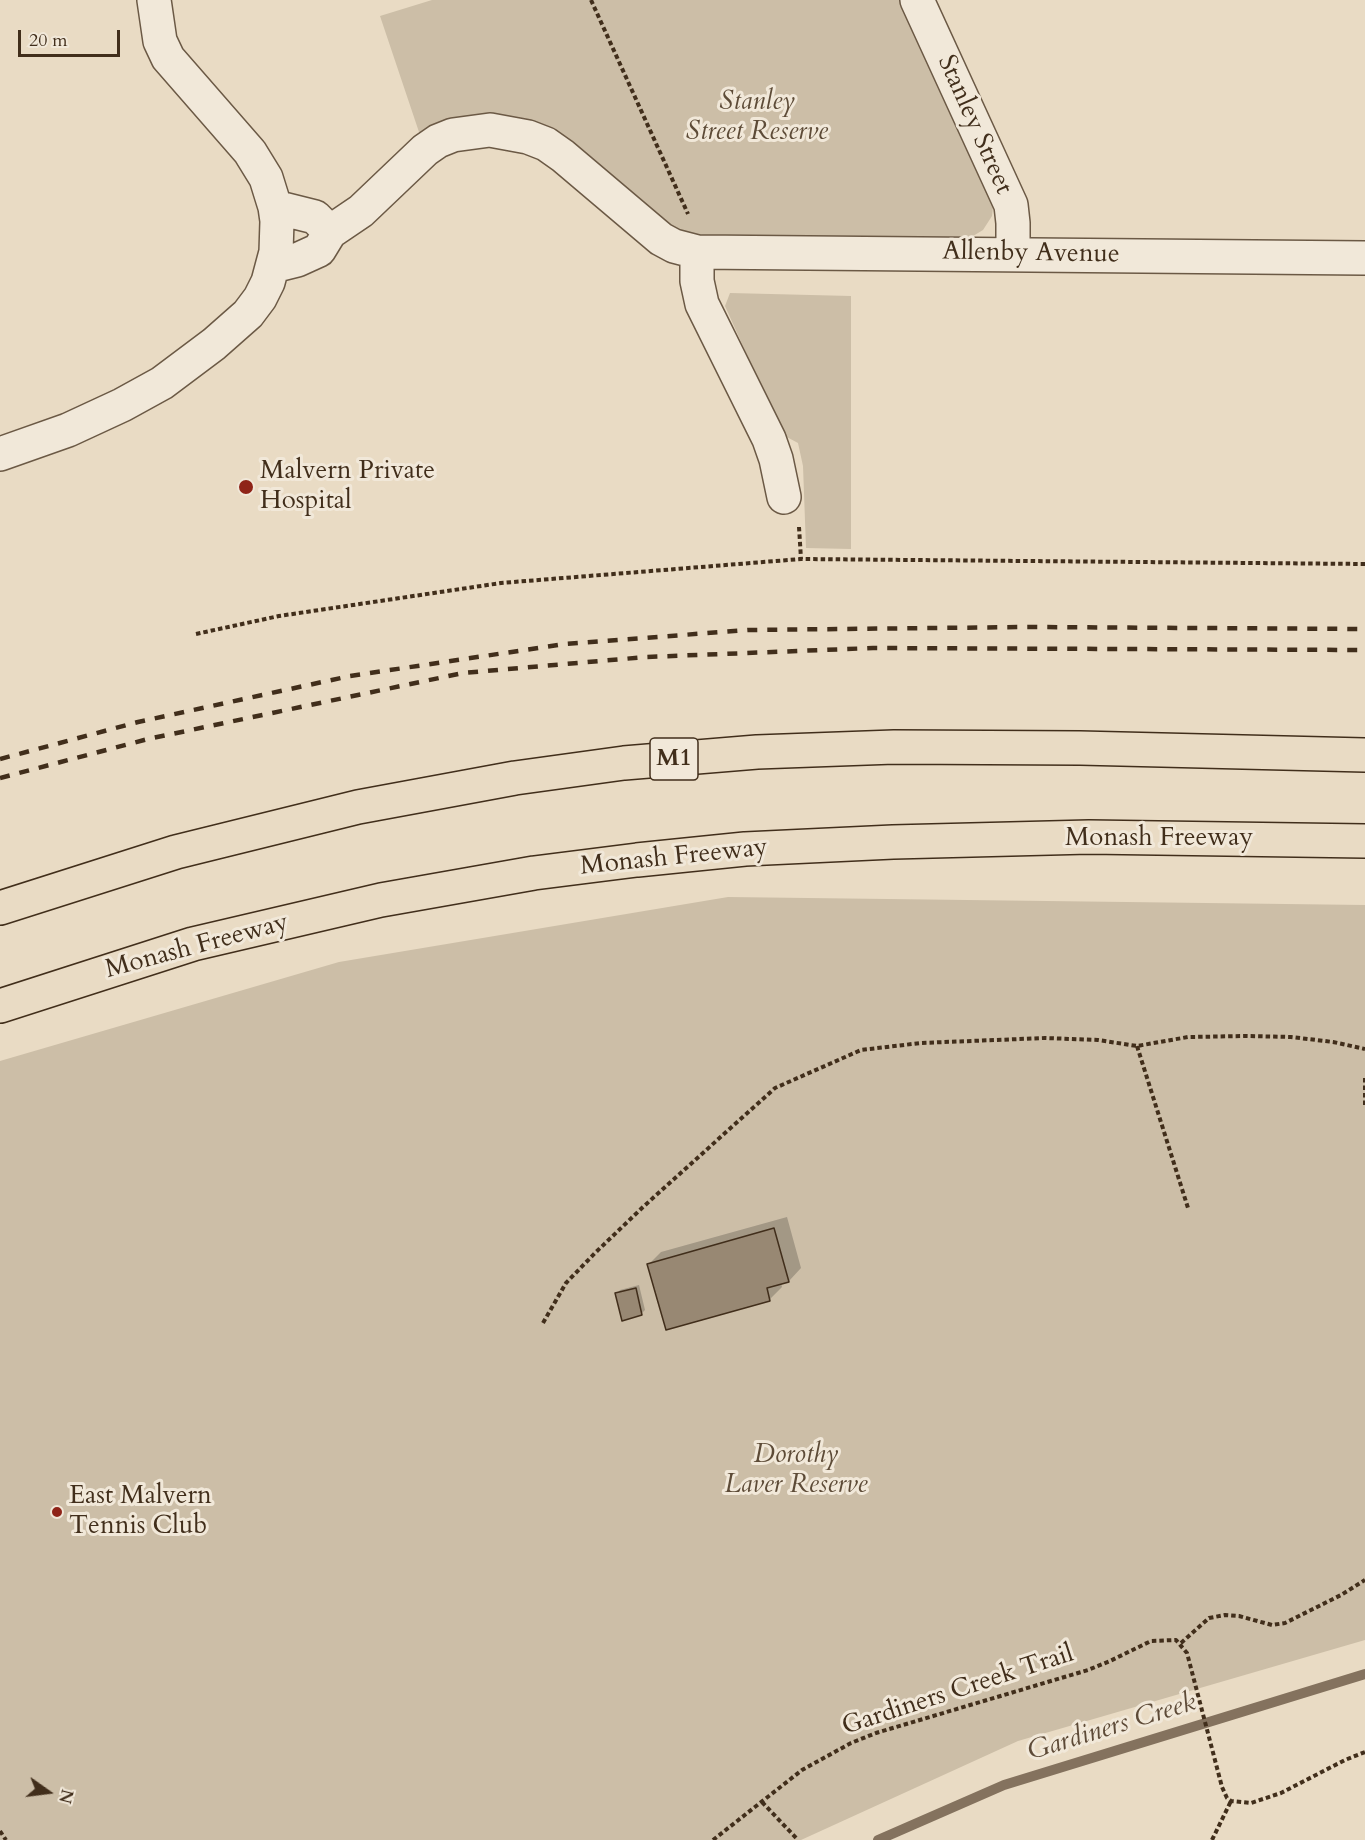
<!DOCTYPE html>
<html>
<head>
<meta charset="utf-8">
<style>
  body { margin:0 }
  #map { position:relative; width:1365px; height:1840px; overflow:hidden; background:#e9dbc4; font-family:Cardo,serif }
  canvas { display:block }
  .north { position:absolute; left:18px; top:1762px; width:60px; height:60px; -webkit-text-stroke:4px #f1e8d9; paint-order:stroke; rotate:104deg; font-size:16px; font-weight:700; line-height:24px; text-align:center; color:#412e1b }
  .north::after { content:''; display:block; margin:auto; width:21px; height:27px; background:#412e1b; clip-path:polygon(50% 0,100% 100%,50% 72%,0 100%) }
  .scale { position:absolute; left:18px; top:30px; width:102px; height:27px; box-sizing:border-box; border:3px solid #412e1b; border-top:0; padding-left:8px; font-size:18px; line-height:21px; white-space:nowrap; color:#412e1b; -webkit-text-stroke:4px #f1e8d9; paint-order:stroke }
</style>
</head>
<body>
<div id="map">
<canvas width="1365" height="1840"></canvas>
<div class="north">N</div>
<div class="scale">20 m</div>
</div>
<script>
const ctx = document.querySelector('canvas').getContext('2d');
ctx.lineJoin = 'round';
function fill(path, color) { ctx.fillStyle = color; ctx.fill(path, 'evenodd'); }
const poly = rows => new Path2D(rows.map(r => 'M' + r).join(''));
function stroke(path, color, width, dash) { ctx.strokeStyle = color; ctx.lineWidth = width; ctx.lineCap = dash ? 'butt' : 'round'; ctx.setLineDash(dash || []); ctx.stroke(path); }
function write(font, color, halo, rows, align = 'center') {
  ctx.font = font + ' Cardo,serif'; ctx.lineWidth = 6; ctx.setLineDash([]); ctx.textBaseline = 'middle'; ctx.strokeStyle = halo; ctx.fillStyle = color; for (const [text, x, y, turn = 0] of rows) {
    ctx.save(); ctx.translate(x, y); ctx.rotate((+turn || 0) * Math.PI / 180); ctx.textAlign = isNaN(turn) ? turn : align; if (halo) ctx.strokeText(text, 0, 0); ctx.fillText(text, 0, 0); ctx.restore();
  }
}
const green = poly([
  [432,0,900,0,986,187,993,207,992,216,983,230,973,236,959,238,731,237,690,234,666,224,608,172,557,133,539,124,516,117,495,115,420,135,380,16],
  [730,293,851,296,851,549,806,548,803,466,798,443,783,435,725,306],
  [728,897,1365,905,1365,1640,1018,1741,801,1840,0,1840,0,1061,339,962]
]);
const shadow = poly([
  [787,1217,801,1268,789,1281,781,1283,782,1287,769,1300,648,1265,661,1252],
  [639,1285,645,1310,641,1314,617,1294,620,1290]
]);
const stream = poly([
  [878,1840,1004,1785,1365,1674]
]);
const building = poly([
  [774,1228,789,1282,767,1288,770,1301,666,1330,647,1264,774,1228],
  [636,1288,642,1315,622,1321,615,1293,636,1288]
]);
const path = poly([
  [591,0,688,214],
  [799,527,801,559],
  [196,634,279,616,501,583,801,559,1365,564],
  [1137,1046,1188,1208],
  [1365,1078,1365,1108],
  [543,1323,566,1283,595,1253,643,1207,775,1088,861,1050,921,1043,1045,1038,1098,1040,1137,1046,1188,1037,1247,1036,1291,1037,1333,1042,1365,1049],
  [1181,1643,1209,1618,1225,1615,1239,1616,1272,1625,1285,1623,1341,1595,1365,1580],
  [762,1802,798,1840],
  [0,1831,6,1840],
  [713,1840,802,1770,851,1743,876,1733,1088,1670,1110,1661,1151,1641,1176,1640,1187,1653,1222,1787,1227,1798,1231,1801,1251,1803,1281,1793,1345,1760,1365,1752],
  [1212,1840,1231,1801]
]);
const minor = poly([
  [917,0,1011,205,1013,223,1013,254],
  [275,207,315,217,330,232],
  [697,252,697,281,702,304,769,439,776,459,784,497],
  [273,266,297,260,319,250,330,232,361,211,425,150,438,141,453,135,490,130,528,137,546,144,563,156,661,239,674,246,697,252,1365,258],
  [0,454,68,430,122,405,162,383,214,344,248,314,260,298,268,282,276,252,277,221,275,207,266,178,250,152,168,58,160,41,154,0]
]);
const highway = poly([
  [0,908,176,852,358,807,515,778,624,763,757,752,894,747,1080,748,1365,755],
  [0,1006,193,944,381,900,534,873,637,860,745,849,893,842,1089,837,1365,841]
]);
const rail = poly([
  [0,759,138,722,350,676,565,644,748,630,1028,627,1365,629],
  [0,778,148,739,463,673,646,657,873,648,1365,650]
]);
const markers = [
  [246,487,8,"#8f2418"],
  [57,1512,6,"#8f2418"]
];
const shields = [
  [674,759,48]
];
const shieldNames = [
  ["M1",674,759]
];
const parkNames = [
  ["Stanley",757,103],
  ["Street Reserve",757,133],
  ["Dorothy",796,1456],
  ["Laver Reserve",796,1486]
];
const streetNames = [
  ["Stanley Street",974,125,66],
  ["Allenby Avenue",1031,254,1],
  ["Monash Freeway",1159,839],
  ["Monash Freeway",674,858,-6],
  ["Monash Freeway",197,947,-15],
  ["Gardiners Creek Trail",958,1691,-18]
];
const poiNames = [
  ["Malvern Private",260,472],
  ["Hospital",260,502],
  ["East Malvern",69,1497],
  ["Tennis Club",69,1527]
];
const waterNames = [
  ["Gardiners Creek",1112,1728,-17]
];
fill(green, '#ccbea7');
fill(shadow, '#0003');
stroke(stream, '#84725e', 10);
fill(building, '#988873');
stroke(building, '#412e1b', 1.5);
stroke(minor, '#6b5945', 36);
stroke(highway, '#412e1b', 36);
stroke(path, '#412e1b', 4, [4.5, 3]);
stroke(minor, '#f1e8d9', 33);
stroke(highway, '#e9dbc4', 33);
stroke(rail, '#412e1b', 4.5, [10, 10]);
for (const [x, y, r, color] of markers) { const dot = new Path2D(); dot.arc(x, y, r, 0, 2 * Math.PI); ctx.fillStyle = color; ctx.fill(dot); stroke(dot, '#f1e8d9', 2); }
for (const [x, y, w] of shields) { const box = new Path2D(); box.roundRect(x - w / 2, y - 21, w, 42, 4.5); ctx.fillStyle = '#f1e8d9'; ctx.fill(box); stroke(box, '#412e1b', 1.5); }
write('bold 24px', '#412e1b', null, shieldNames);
write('italic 26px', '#5d4b37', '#f1e8d9', parkNames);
write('26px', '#412e1b', '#f1e8d9', streetNames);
write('26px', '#412e1b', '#f1e8d9', poiNames, 'left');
write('italic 27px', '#5d4a37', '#f1e8d9', waterNames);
</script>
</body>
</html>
